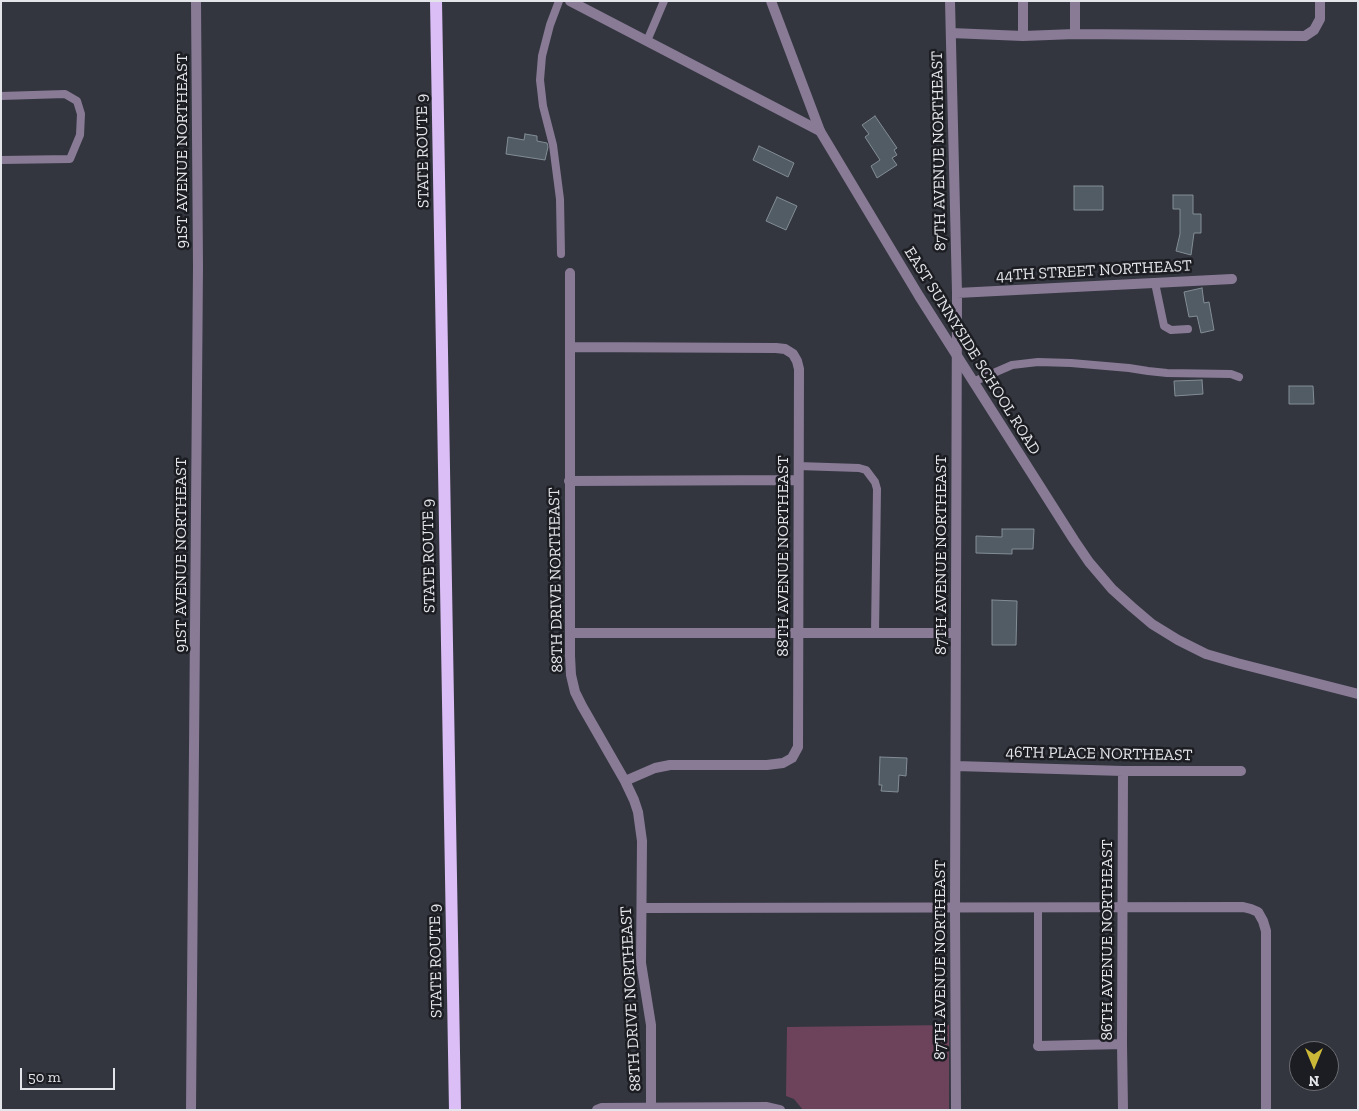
<!DOCTYPE html>
<html>
<head>
<meta charset="utf-8">
<style>
  body { margin:0 }
  #map { position:relative; width:1359px; height:1111px; overflow:hidden; background:#33363f; font-family:"Zilla Slab",serif }
  canvas { display:block }
  .frame { position:absolute; inset:0; border:2px solid #e3e5eb; pointer-events:none }
  .north { position:absolute; left:1289px; top:1041px; width:50px; height:50px; box-sizing:border-box; background:#1c1d22; border:1px solid #6c6d72; border-radius:50%; rotate:180deg; font-size:14px; font-weight:700; line-height:20px; text-align:center; color:#e3e5eb }
  .north::after { content:''; display:block; margin:auto; width:18px; height:22px; background:#ccb938; clip-path:polygon(50% 0,100% 100%,50% 72%,0 100%) }
  .scale { position:absolute; left:20px; top:1068px; width:95px; height:22px; box-sizing:border-box; border:2px solid #e3e5eb; border-top:0; padding-left:6px; font-size:15px; line-height:18px; white-space:nowrap; color:#e3e5eb; -webkit-text-stroke:4px #1c1d22; paint-order:stroke }
</style>
</head>
<body>
<div id="map">
<canvas width="1359" height="1111"></canvas>
<div class="frame"></div>
<div class="north">N</div>
<div class="scale">50 m</div>
</div>
<script>
const ctx = document.querySelector('canvas').getContext('2d');
ctx.lineJoin = 'round';
function fill(path, color) { ctx.fillStyle = color; ctx.fill(path, 'evenodd'); }
const poly = rows => new Path2D(rows.map(r => 'M' + r).join(''));
function stroke(path, color, width, dash) { ctx.strokeStyle = color; ctx.lineWidth = width; ctx.lineCap = dash ? 'butt' : 'round'; ctx.setLineDash(dash || []); ctx.stroke(path); }
function write(font, color, halo, rows, align = 'center') {
  ctx.font = font + ' "Zilla Slab",serif'; ctx.lineWidth = 5; ctx.setLineDash([]); ctx.textBaseline = 'middle'; ctx.strokeStyle = halo; ctx.fillStyle = color; for (const [text, x, y, turn = 0] of rows) {
    ctx.save(); ctx.translate(x, y); ctx.rotate((+turn || 0) * Math.PI / 180); ctx.textAlign = isNaN(turn) ? turn : align; if (halo) ctx.strokeText(text, 0, 0); ctx.fillText(text, 0, 0); ctx.restore();
  }
}
const green = poly([
  [949,1025,949,1110,803,1110,794,1099,786,1096,787,1027]
]);
const building = poly([
  [875,116,897,148,894,150,897,155,892,158,897,165,877,178,871,166,880,160,865,137,869,134,862,125,875,116],
  [525,134,537,136,537,141,547,143,548,147,545,160,506,154,508,137,524,140,525,134],
  [759,146,794,163,788,177,753,160,759,146],
  [1074,186,1103,186,1103,210,1074,210,1074,186],
  [1173,195,1193,195,1193,214,1201,214,1201,233,1194,233,1191,255,1176,251,1180,234,1180,209,1173,209,1173,195],
  [777,197,797,206,786,230,766,221,777,197],
  [1202,288,1204,303,1209,302,1214,330,1201,333,1197,316,1189,317,1184,292,1202,288],
  [1202,380,1203,394,1175,396,1174,381,1202,380],
  [1289,386,1313,386,1314,404,1289,404,1289,386],
  [1002,529,1034,529,1033,549,1012,549,1012,554,976,553,976,536,1002,537,1002,529],
  [992,600,1017,601,1016,645,992,645,992,600],
  [880,757,907,758,906,776,899,775,898,792,881,791,882,785,879,785,880,757]
]);
const service = poly([
  [559,1,550,25,542,56,540,80,543,106,553,145,560,199,561,254],
  [647,41,664,1],
  [1,96,65,94,77,101,81,114,80,135,70,159,1,160],
  [1155,283,1164,326,1171,330,1188,329],
  [973,382,1012,365,1038,362,1071,363,1129,368,1148,371,1167,373,1231,374,1239,377],
  [798,466,859,468,866,470,875,482,877,489,875,633],
  [1038,908,1038,1046]
]);
const minor = poly([
  [771,1,820,131],
  [950,1,957,293,955,907,956,1110],
  [1023,1,1023,36],
  [951,33,1023,36,1075,34,1305,36,1314,30,1320,19,1320,1],
  [1075,34,1075,1],
  [570,273,570,656,571,675,575,692,582,706,625,781,634,800,638,812,642,841,641,963,651,1025,651,1110],
  [957,293,1232,279],
  [570,347,776,348,785,349,793,354,797,361,799,369,798,747,792,758,783,763,767,765,670,765,655,768,625,781],
  [569,481,798,480],
  [570,633,956,633],
  [956,766,1123,771,1241,771],
  [642,908,1243,907,1251,909,1258,912,1263,921,1266,931,1266,1110],
  [1038,1046,1122,1044],
  [597,1110,602,1108,767,1107,780,1110],
  [1123,1110,1122,1044,1123,771]
]);
const tertiary = poly([
  [570,1,820,131,919,296,1074,540,1089,562,1112,589,1132,607,1152,624,1178,640,1206,654,1237,663,1358,694],
  [191,1110,198,267,196,1]
]);
const primary = poly([
  [436,1,455,1110]
]);
const streetNames = [
  ["91ST AVENUE NORTHEAST",182,151,-90],
  ["STATE ROUTE 9",423,151,-91],
  ["87TH AVENUE NORTHEAST",939,151,-91],
  ["44TH STREET NORTHEAST",1094,271,-3],
  ["EAST SUNNYSIDE SCHOOL ROAD",972,351,58],
  ["91ST AVENUE NORTHEAST",181,555,-90],
  ["87TH AVENUE NORTHEAST",941,555,-90],
  ["STATE ROUTE 9",429,556,-91],
  ["88TH AVENUE NORTHEAST",783,556,-90],
  ["88TH DRIVE NORTHEAST",556,580,-91],
  ["46TH PLACE NORTHEAST",1099,754,1],
  ["86TH AVENUE NORTHEAST",1107,940,-90],
  ["87TH AVENUE NORTHEAST",940,960,-90],
  ["STATE ROUTE 9",436,961,-91],
  ["88TH DRIVE NORTHEAST",631,999,-93]
];
fill(green, '#6c435b');
fill(building, '#525c64');
stroke(building, '#838d95', 1);
stroke(service, '#897b96', 8);
stroke(minor, '#897b96', 10);
stroke(tertiary, '#897b96', 10);
stroke(primary, '#dcbef6', 12);
write('16px', '#e3e5eb', '#1c1d22', streetNames);
</script>
</body>
</html>
